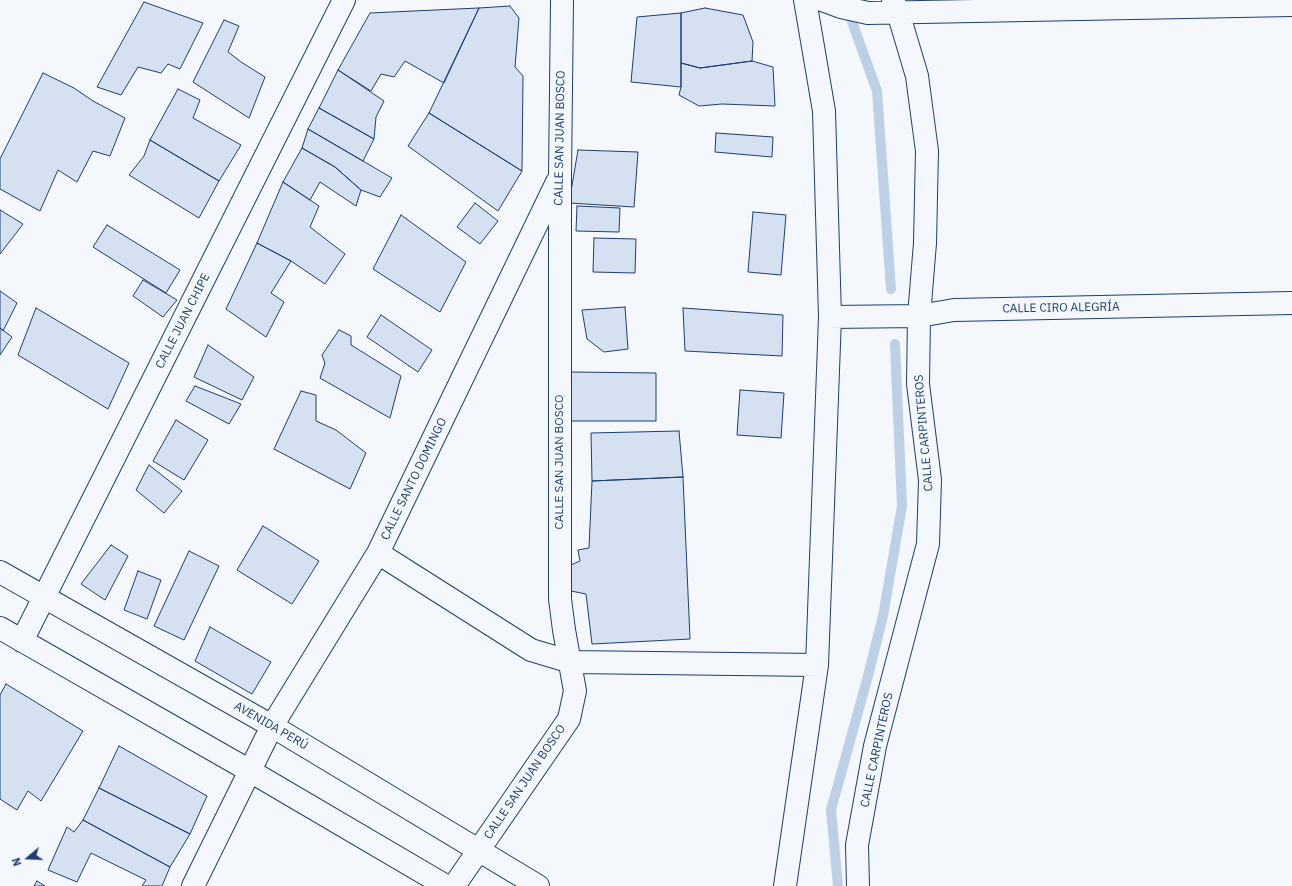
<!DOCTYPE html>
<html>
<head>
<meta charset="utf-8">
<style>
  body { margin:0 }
  #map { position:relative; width:1292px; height:886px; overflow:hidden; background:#f4f7fb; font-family:"IBM Plex Sans",sans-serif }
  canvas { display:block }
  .north { position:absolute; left:8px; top:838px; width:40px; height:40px; -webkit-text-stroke:3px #f4f7fb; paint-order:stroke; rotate:251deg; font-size:11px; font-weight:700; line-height:16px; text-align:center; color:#1d3f73 }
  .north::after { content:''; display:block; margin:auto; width:14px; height:18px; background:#1d3f73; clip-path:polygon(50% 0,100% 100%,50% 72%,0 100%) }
</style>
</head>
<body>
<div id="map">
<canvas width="1292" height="886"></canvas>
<div class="north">N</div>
</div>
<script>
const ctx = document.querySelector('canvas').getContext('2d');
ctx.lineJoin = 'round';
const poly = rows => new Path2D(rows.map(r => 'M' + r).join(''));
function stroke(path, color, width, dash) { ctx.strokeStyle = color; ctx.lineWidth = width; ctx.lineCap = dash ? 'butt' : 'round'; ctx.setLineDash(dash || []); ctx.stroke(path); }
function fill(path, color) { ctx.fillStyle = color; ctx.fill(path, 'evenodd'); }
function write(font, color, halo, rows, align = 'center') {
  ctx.font = font + ' "IBM Plex Sans",sans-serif'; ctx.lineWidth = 3; ctx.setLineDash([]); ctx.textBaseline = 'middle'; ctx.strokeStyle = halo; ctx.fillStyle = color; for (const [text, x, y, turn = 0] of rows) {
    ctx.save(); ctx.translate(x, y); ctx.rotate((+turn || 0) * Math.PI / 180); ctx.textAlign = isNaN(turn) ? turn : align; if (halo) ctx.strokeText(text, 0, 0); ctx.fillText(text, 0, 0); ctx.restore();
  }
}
const stream = poly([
  [851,19,877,91,891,289],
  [838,886,831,810,868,676,883,616,902,506,895,344]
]);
const building = poly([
  [144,2,203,23,180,69,168,64,161,73,138,67,121,95,97,87,144,2],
  [510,6,519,18,515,67,523,76,522,171,429,113,479,8,510,6],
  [479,8,444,83,405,61,394,77,381,74,371,91,338,70,370,13,479,8],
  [705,8,743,15,753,42,752,61,700,68,681,63,681,13,705,8],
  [681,13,681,87,631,82,637,17,681,13],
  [224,20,239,26,228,52,241,62,265,77,249,118,193,82,224,20],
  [752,61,773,67,775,106,722,104,699,106,679,95,681,87,681,63,700,68,752,61],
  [338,70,384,101,376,117,374,139,319,108,338,70],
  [43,73,74,88,93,101,125,118,110,156,93,151,77,182,58,170,40,211,0,189,0,159,43,73],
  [178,89,200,100,193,118,241,145,219,181,150,140,178,89],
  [319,108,374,139,363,161,308,129,319,108],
  [429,113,522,171,498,211,408,146,429,113],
  [308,129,392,178,380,197,361,190,335,167,302,148,308,129],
  [716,133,773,137,772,157,715,152,716,133],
  [150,140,219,181,199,218,129,175,144,156,150,140],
  [302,148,335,167,361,190,356,206,320,182,310,200,283,182,302,148],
  [578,150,638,152,634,207,569,203,578,150],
  [283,182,319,206,310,227,345,254,325,284,291,261,257,243,283,182],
  [475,203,498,221,480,244,457,227,475,203],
  [577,206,620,208,619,232,576,231,577,206],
  [0,210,23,224,0,254,0,210],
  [753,212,786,215,781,275,748,272,753,212],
  [401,215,466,262,440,312,373,269,401,215],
  [107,225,180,270,166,293,93,247,107,225],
  [594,238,636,239,635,273,593,272,594,238],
  [257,243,291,261,271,293,284,302,266,337,226,309,257,243],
  [143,280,177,300,163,317,133,296,143,280],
  [0,291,17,303,3,331,0,328,0,291],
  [625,307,628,349,604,352,587,339,582,310,625,307],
  [36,308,129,363,108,409,18,355,36,308],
  [683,308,783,315,782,356,685,351,683,308],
  [381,315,432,350,418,372,367,337,381,315],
  [0,328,12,337,0,355,0,328],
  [339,330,351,336,351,345,401,376,390,418,320,378,325,363,322,355,339,330],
  [208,345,254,377,242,400,194,377,208,345],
  [571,372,656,373,656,421,571,421,571,372],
  [195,386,241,404,229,424,186,401,195,386],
  [740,390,784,393,781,438,737,435,740,390],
  [301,391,316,395,316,421,336,430,366,453,350,489,274,449,301,391],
  [176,420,208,440,184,480,153,461,176,420],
  [679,431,683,477,592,481,591,433,679,431],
  [149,465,182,491,164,513,136,490,149,465],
  [683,477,690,639,592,644,586,594,571,591,571,565,580,561,578,550,589,548,592,481,683,477],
  [263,526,319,561,292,604,237,570,263,526],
  [111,545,128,556,105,600,81,584,111,545],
  [189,551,219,566,184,640,154,626,189,551],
  [138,571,161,580,147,619,124,610,138,571],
  [210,627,271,662,252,694,195,661,210,627],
  [6,684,83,731,41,801,28,791,17,810,0,799,0,695,6,684],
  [119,746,207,796,190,834,99,788,119,746],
  [99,788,190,834,170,867,83,820,99,788],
  [83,820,170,867,162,886,142,886,146,880,91,853,77,882,48,870,67,827,74,832,83,820],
  [37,881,45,886,34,886,37,881]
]);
const minor = poly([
  [822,0,841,7,868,13,1292,5],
  [830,317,919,316,954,310,1292,303],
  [378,553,531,650,571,662,817,665],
  [0,572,272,726,538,886],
  [0,628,250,771,446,886],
  [22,641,344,0],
  [193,886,272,726,378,553,557,182],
  [454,886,569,719,575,691,564,630,560,599,560,177,562,0],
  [785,886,817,665,830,317,824,111,805,0],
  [858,886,857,845,875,746,928,544,930,480,918,384,919,316,925,243,927,151,917,76,898,12,893,0]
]);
const streetNames = [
  ["CALLE SAN JUAN BOSCO",560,138,-89],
  ["CALLE CIRO ALEGRÍA",1061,308,-1],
  ["CALLE JUAN CHIPE",183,321,-63],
  ["CALLE CARPINTEROS",924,433,-95],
  ["CALLE SAN JUAN BOSCO",560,462,-90],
  ["CALLE SANTO DOMINGO",414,479,-64],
  ["AVENIDA PERÚ",271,726,30],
  ["CALLE CARPINTEROS",877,750,-78],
  ["CALLE SAN JUAN BOSCO",525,782,-56]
];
stroke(stream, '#bed0e5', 10);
fill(building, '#d5e0f0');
stroke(building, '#1d3f73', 1);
stroke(minor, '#1d3f73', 24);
stroke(minor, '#f4f7fb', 22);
write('12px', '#1d3f73', '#f4f7fb', streetNames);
</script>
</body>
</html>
